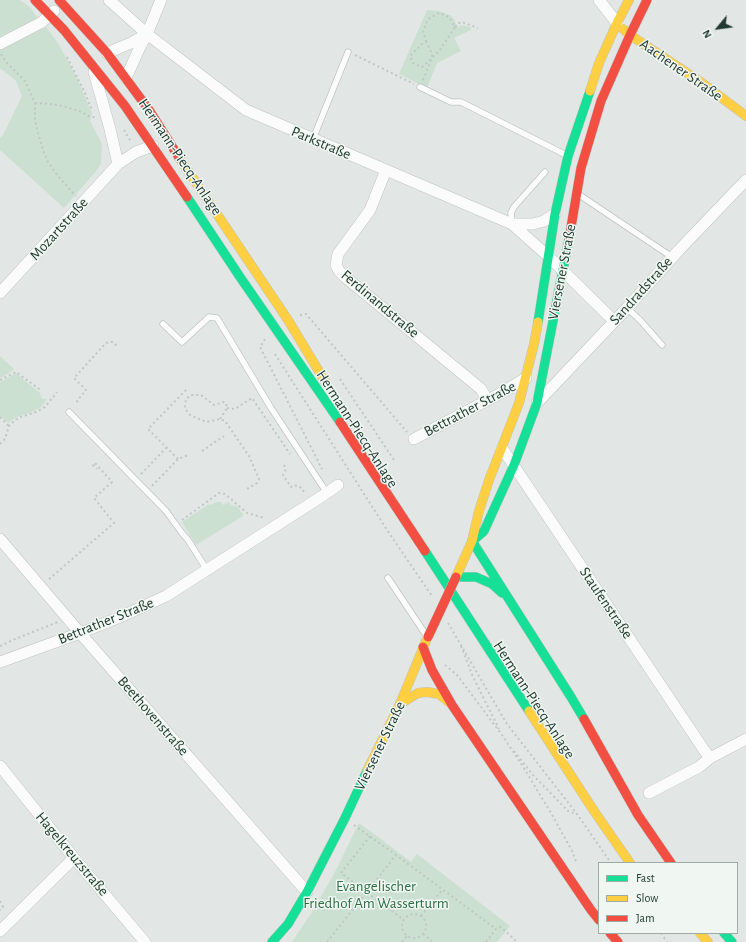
<!DOCTYPE html>
<html>
<head>
<meta charset="utf-8">
<style>
  body { margin:0 }
  #map { position:relative; width:746px; height:942px; overflow:hidden; background:#e2e7e5; font-family:"Alegreya Sans",sans-serif }
  canvas { display:block }
  .legend { position:absolute; left:598px; top:862px; width:140px; height:72px; box-sizing:border-box; background:#f0f7f3; border:1px solid #9daba5; margin:0; padding:5px 7px; list-style:none; font-size:12px; color:#213931 }
  .legend li { display:flex; align-items:center; gap:8px; height:20px }
  .legend b { width:20px; border:1px solid #9daba5 }
  .north { position:absolute; left:698px; top:8px; width:40px; height:40px; -webkit-text-stroke:3px #f0f7f3; paint-order:stroke; rotate:241deg; font-size:11px; font-weight:700; line-height:16px; text-align:center; color:#213931 }
  .north::after { content:''; display:block; margin:auto; width:14px; height:18px; background:#213931; clip-path:polygon(50% 0,100% 100%,50% 72%,0 100%) }
</style>
</head>
<body>
<div id="map">
<canvas width="746" height="942"></canvas>
<ul class="legend">
<li><b style="height:5px;background:#16e098"></b>Fast</li>
<li><b style="height:5px;background:#ffcf43"></b>Slow</li>
<li><b style="height:5px;background:#f24e42"></b>Jam</li>
</ul>
<div class="north">N</div>
</div>
<script>
const ctx = document.querySelector('canvas').getContext('2d');
ctx.lineJoin = 'round';
function fill(path, color) { ctx.fillStyle = color; ctx.fill(path, 'evenodd'); }
const poly = rows => new Path2D(rows.map(r => 'M' + r).join(''));
function stroke(path, color, width, dash) { ctx.strokeStyle = color; ctx.lineWidth = width; ctx.lineCap = dash ? 'butt' : 'round'; ctx.setLineDash(dash || []); ctx.stroke(path); }
function write(font, color, halo, rows, align = 'center') {
  ctx.font = font + ' "Alegreya Sans",sans-serif'; ctx.lineWidth = 3; ctx.setLineDash([]); ctx.textBaseline = 'middle'; ctx.strokeStyle = halo; ctx.fillStyle = color; for (const [text, x, y, turn = 0] of rows) {
    ctx.save(); ctx.translate(x, y); ctx.rotate((+turn || 0) * Math.PI / 180); ctx.textAlign = isNaN(turn) ? turn : align; if (halo) ctx.strokeText(text, 0, 0); ctx.fillText(text, 0, 0); ctx.restore();
  }
}
const green = poly([
  [0,0,20,0,30,7,38,19,0,40],
  [427,10,439,11,452,16,458,27,462,25,470,27,471,29,471,30,454,38,461,51,437,63,427,88,399,74],
  [46,27,58,43,77,78,92,113,90,121,101,142,102,148,101,163,98,169,64,208,0,150,0,138,3,135,22,96,16,81,0,68,0,50],
  [0,356,14,369,11,372,0,378],
  [16,373,40,393,41,397,43,399,47,399,41,407,32,412,17,417,8,423,0,416,0,382],
  [216,502,221,502,223,505,229,502,231,505,235,506,236,505,243,514,243,516,196,545,182,522,209,504,211,505],
  [359,823,381,839,411,862,417,854,510,926,497,942,292,942,314,909,336,870]
]);
const path = poly([
  [455,27,459,23,462,22,478,28],
  [1,54,6,62,25,81,35,103,35,119,38,133,43,150,48,162,58,176,73,193,76,196],
  [355,55,414,84],
  [67,57,85,93,92,110],
  [423,80,432,58,439,51,455,27,449,17,439,13,428,19,423,31,426,41,423,43,410,56,413,63,422,67,432,58,432,54,426,41],
  [35,103,50,104,63,106,82,112,90,117,96,117],
  [124,130,131,142],
  [300,315,306,314,407,432],
  [265,339,260,347,322,469],
  [275,354,387,530,432,596],
  [340,379,394,460],
  [0,380,16,372,42,391],
  [78,402,77,401,86,390,74,378,106,343,110,342,113,342,117,346],
  [227,408,235,409,252,398,290,454],
  [0,417,9,426],
  [220,419,227,408,226,403,224,402,214,405,201,395,191,395,186,399,185,406,186,410,190,415,206,422,220,419,225,421,249,456,259,479,257,483,247,489],
  [0,444,5,439,9,426,11,424,18,418,36,412,45,407,57,392],
  [202,451,224,436],
  [178,459,148,429,186,390],
  [284,465,286,469,283,475,291,487,294,485,302,488,305,494],
  [141,474,166,448],
  [152,486,178,459,188,455],
  [182,520,219,493,225,494,247,513,265,518],
  [49,579,114,523,94,498,112,482,95,463,93,465,97,469],
  [448,623,507,724,577,814,611,863],
  [0,646,15,639,58,622],
  [461,646,473,677,499,729],
  [445,665,457,675,502,735,522,765,551,813,572,851,577,864],
  [514,751,533,775,568,811,576,814],
  [354,825,396,855],
  [370,836,341,873,404,920],
  [0,901,3,907,0,910],
  '402 926a12 12 0 1 1 24 0a12 12 0 1 1-24 0Z',
  [421,916,443,889],
  [661,933,667,942],
  [423,934,433,942],
  [327,942,396,855,496,929],
  [402,942,407,936],
  [486,942,496,929,501,927,517,942]
]);
const lane = poly([
  [420,87,451,102,461,102,568,156],
  [313,139,348,52],
  [578,194,672,257],
  [512,224,511,213,514,207,545,172],
  [627,308,640,320,662,345],
  [163,324,182,342,209,317,217,318,271,408,327,493],
  [69,412,166,511,182,533,188,540,207,570],
  [388,578,426,635]
]);
const street = poly([
  [109,0,147,34,246,110,512,224,548,256,614,321],
  [599,0,617,23],
  [0,44,42,22,54,11],
  [107,53,131,43,147,34],
  [94,72,110,129,118,164],
  [126,78,139,49,147,34,161,0],
  [386,170,370,210,338,254,336,265,339,271,345,277,481,389,487,400],
  [512,224,533,224,544,221,555,214],
  [0,293,118,164,136,152,153,146],
  [537,403,627,308,679,250,746,180],
  [414,439,503,392,526,378],
  [502,448,704,750,710,758],
  [0,539,80,633,307,892],
  [0,662,80,633,118,618,166,596,327,493,338,485],
  [0,766,74,858,145,942],
  [649,793,699,767,710,758,746,739],
  [0,931,74,858]
]);
const fast = poly([
  [187,197,240,277,340,422],
  [538,322,555,214,568,156,590,91],
  [476,538,484,531,514,465,537,403,569,239],
  [472,541,571,697,584,719],
  [425,551,529,711],
  [456,577,476,577,492,584,502,593],
  [724,933,732,942],
  [272,942,288,924,307,892,345,818,367,771]
]);
const slow = poly([
  [623,29,630,35,702,83,746,116],
  [590,91,599,63,617,23,629,0],
  [180,159,288,320,326,383],
  [456,577,472,541,479,511,489,480,519,403,534,344,538,322],
  [400,704,418,693,427,692,439,694,450,703],
  [529,711,594,811,630,863],
  [367,771,400,704,426,641],
  [700,933,708,942]
]);
const jam = poly([
  [35,0,64,30,125,106,187,197],
  [59,0,107,53,149,110,180,159],
  [569,239,581,168,601,101,630,35,647,0],
  [340,422,425,551],
  [423,647,432,670,452,705,591,910,599,920],
  [584,719,638,815,671,863],
  [610,933,618,942]
]);
const jamBridge = poly([
  [428,637,456,577]
]);
const streetNames = [
  ["Aachener Straße",681,70,35],
  ["Parkstraße",321,143,23],
  ["Hermann-Piecq-Anlage",180,157,56],
  ["Mozartstraße",59,229,-48],
  ["Viersener Straße",562,272,-79],
  ["Sandradstraße",641,291,-48],
  ["Ferdinandstraße",380,304,40],
  ["Bettrather Straße",470,409,-28],
  ["Hermann-Piecq-Anlage",357,429,57],
  ["Staufenstraße",606,603,56],
  ["Bettrather Straße",106,621,-22],
  ["Hermann-Piecq-Anlage",534,700,57],
  ["Beethovenstraße",153,716,49],
  ["Viersener Straße",380,746,-64],
  ["Hagelkreuzstraße",72,854,50]
];
const parkNames = [
  ["Evangelischer",376,886],
  ["Friedhof Am Wasserturm",376,903]
];
fill(green, '#cbe0d1');
stroke(lane, '#bfc4c2', 7);
stroke(street, '#bfc4c2', 12);
stroke(fast, '#bec5c2', 10);
stroke(slow, '#bec5c2', 10);
stroke(jam, '#bec5c2', 10);
stroke(path, '#c0c7c5', 2, [2, 3]);
stroke(lane, '#fbfbfb', 5.5);
stroke(street, '#fbfbfb', 11);
stroke(fast, '#16e098', 9);
stroke(slow, '#ffcf43', 9);
stroke(jam, '#f24e42', 9);
stroke(jamBridge, '#bec5c2', 10, []);
stroke(jamBridge, '#f24e42', 9);
write('15px', '#213931', '#f0f7f3', streetNames);
write('15px', '#2d6e43', '#f0f7f3', parkNames);
</script>
</body>
</html>
